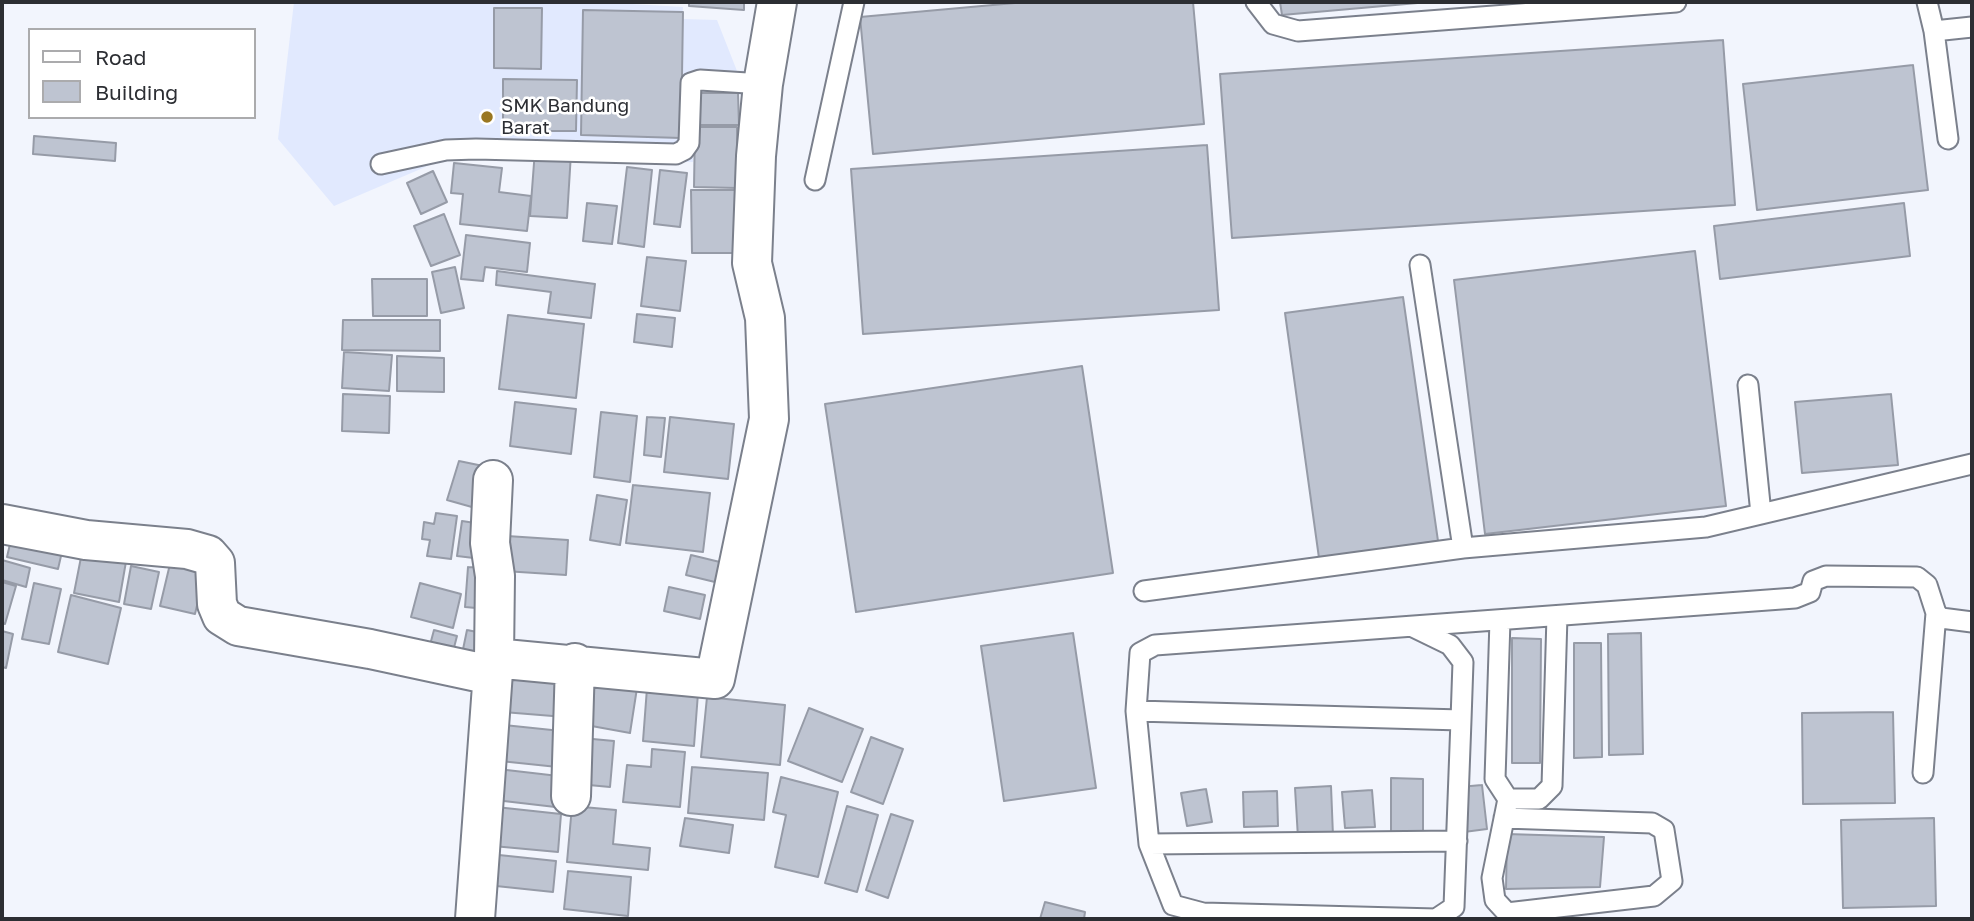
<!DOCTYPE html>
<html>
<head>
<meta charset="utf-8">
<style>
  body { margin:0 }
  #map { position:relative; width:1974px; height:921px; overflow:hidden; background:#f2f5fd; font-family:"Golos Text",sans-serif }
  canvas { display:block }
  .frame { position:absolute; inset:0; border:4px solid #2c2e33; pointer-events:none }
  .legend { position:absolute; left:28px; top:28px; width:228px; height:91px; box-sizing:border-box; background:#fff; border:2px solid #ababad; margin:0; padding:9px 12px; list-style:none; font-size:21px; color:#2c2e33 }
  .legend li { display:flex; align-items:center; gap:14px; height:35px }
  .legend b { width:35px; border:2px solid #ababad }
</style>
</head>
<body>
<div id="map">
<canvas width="1974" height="921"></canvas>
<div class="frame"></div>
<ul class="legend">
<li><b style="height:9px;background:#fff"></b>Road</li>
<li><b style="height:19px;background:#bec4d1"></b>Building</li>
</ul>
</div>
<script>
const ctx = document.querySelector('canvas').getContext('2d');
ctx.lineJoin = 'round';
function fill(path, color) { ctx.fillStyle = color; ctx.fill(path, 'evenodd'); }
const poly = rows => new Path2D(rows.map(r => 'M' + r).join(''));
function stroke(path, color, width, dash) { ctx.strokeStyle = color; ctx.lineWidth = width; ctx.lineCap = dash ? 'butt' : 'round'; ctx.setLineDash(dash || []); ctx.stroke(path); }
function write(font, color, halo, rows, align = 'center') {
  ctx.font = font + ' "Golos Text",sans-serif'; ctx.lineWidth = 5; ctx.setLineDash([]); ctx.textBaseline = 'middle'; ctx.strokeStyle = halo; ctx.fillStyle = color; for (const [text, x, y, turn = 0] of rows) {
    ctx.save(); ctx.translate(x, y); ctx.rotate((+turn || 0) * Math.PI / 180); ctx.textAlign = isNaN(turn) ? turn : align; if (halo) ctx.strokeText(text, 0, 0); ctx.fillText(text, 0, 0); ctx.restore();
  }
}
const built = poly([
  [294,2,598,2,683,7,682,19,717,20,737,71,752,70,748,95,694,93,693,162,463,158,437,162,334,206,278,139]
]);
const building = poly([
  [689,2,744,2,744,10,689,6,689,2],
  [1026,2,1193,2,1204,124,873,154,860,17,1026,2],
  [1280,2,1429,2,1282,15,1280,2],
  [494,8,542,8,541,69,494,68,494,8],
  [583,10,683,12,681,138,581,135,583,10],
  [1723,40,1735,205,1232,238,1220,74,1723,40],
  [1913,65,1928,190,1757,210,1743,84,1913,65],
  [503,79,577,80,576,131,503,131,503,79],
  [694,93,738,93,739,125,694,125,694,93],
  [695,127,737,127,737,188,694,187,695,127],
  [34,136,116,143,115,161,33,154,34,136],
  [1207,145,1219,310,863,334,851,169,1207,145],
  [535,150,571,153,567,218,530,216,535,150],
  [454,163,502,168,499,192,531,196,527,231,460,224,463,194,451,193,454,163],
  [627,167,652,170,644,247,618,243,627,167],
  [660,170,687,173,680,227,654,224,660,170],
  [433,171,447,202,421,214,407,183,433,171],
  [691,190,739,190,739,253,692,253,691,190],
  [587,203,617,206,612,244,583,241,587,203],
  [1904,203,1910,256,1720,279,1714,226,1904,203],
  [444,214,460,255,431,266,414,226,444,214],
  [466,235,530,243,527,272,485,267,483,281,461,279,466,235],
  [1695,251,1726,506,1485,534,1454,280,1695,251],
  [647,257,686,261,680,311,641,306,647,257],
  [455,267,464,308,441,313,432,272,455,267],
  [497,271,595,284,591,318,548,313,551,292,496,285,497,271],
  [372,279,427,279,427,316,373,316,372,279],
  [1403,297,1438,541,1319,558,1285,313,1403,297],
  [637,314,675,318,672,347,634,342,637,314],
  [508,315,584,324,576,398,499,389,508,315],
  [343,320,440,320,440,351,342,350,343,320],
  [344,352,392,355,389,391,342,388,344,352],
  [397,356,444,358,444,392,397,391,397,356],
  [1082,366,1113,573,856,612,825,404,1082,366],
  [343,394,390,396,389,433,342,431,343,394],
  [1891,394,1898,465,1802,473,1795,402,1891,394],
  [515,402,576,409,571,454,510,446,515,402],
  [601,412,637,416,630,482,594,477,601,412],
  [647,417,665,418,661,457,644,455,647,417],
  [670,417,734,424,728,479,664,472,670,417],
  [459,461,488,467,486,511,447,500,459,461],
  [633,485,710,493,703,552,626,543,633,485],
  [597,495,627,500,620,545,590,540,597,495],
  [436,513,457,516,451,559,427,556,430,540,422,539,424,522,434,524,436,513],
  [462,521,488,525,482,559,457,556,462,521],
  [13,531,64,543,58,569,7,557,13,531],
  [507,536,568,540,566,575,504,571,507,536],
  [84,542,128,550,119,602,74,593,84,542],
  [691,555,724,563,719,583,686,575,691,555],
  [2,560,30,568,26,587,2,580,2,560],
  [170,564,205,572,195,614,160,606,170,564],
  [131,566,159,572,151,609,124,604,131,566],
  [468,567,490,568,487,609,465,607,468,567],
  [2,582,16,586,5,624,2,623,2,582],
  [34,583,61,589,49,644,22,639,34,583],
  [420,583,461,594,453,628,411,617,420,583],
  [669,587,705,595,700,619,664,611,669,587],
  [71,595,121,608,108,664,58,652,71,595],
  [434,630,457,636,450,663,427,656,434,630],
  [467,630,487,634,480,664,461,659,467,630],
  [2,631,13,634,6,668,2,667,2,631],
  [1073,633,1096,788,1004,801,981,646,1073,633],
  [1641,633,1643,754,1609,755,1608,634,1641,633],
  [1512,638,1541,639,1540,763,1512,763,1512,638],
  [1574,643,1601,643,1602,757,1574,758,1574,643],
  [507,669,569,675,565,717,503,712,507,669],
  [593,681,637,688,630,733,586,725,593,681],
  [647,688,698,693,694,746,643,741,647,688],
  [707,697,785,705,780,765,701,757,707,697],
  [809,708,863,729,842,782,788,761,809,708],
  [1893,712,1895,803,1803,804,1802,713,1893,712],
  [504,725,571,732,567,768,500,761,504,725],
  [871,737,903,749,883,804,851,792,871,737],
  [582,738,614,741,610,787,578,784,582,738],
  [652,749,685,752,680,807,623,802,627,765,651,767,652,749],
  [692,767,768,773,764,820,688,813,692,767],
  [498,769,567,777,564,808,495,800,498,769],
  [781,777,838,792,818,877,775,867,786,815,773,812,781,777],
  [1391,778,1423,779,1423,836,1391,835,1391,778],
  [1482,785,1487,829,1464,832,1459,787,1482,785],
  [1331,786,1333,836,1298,838,1295,788,1331,786],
  [1206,789,1212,822,1187,826,1181,793,1206,789],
  [1372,790,1375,827,1345,828,1342,792,1372,790],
  [1277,791,1278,826,1244,827,1243,792,1277,791],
  [572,806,616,810,613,844,650,848,648,870,567,862,572,806],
  [847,806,878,815,857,892,825,883,847,806],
  [496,807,561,814,558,852,493,846,496,807],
  [891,814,913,821,888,898,866,890,891,814],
  [685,818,733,825,729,853,680,846,685,818],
  [1934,818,1936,906,1843,908,1841,820,1934,818],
  [1507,834,1604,837,1600,887,1506,889,1507,834],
  [499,855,556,861,553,892,496,886,499,855],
  [568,871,631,877,628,916,564,909,568,871],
  [1045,902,1085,912,1084,919,1040,919,1045,902],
  [1864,918,1929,919,1864,919,1864,918]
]);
const lane = poly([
  [1256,2,1273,24,1298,31,1676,2],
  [1927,2,1934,31,1948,139],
  [1934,31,1972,27],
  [381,164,446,150,476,149,676,154,684,150,689,143,691,83,700,80,763,84],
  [815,180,854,2],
  [1420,265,1463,548],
  [1748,385,1761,514],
  [1144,591,1463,548,1706,527,1972,464],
  [1500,620,1495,779,1508,799,1539,799,1552,786,1557,616],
  [1413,627,1450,645,1463,662,1461,720],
  [1136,711,1461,720,1454,907,1436,919,1203,913,1173,905,1149,844,1136,711,1140,653,1155,645,1795,598,1810,592,1813,581,1826,576,1917,577,1927,585,1936,613,1941,618,1972,622],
  [1923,773,1936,613],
  [1504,818,1652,823,1664,830,1672,881,1654,896,1507,913,1495,900,1492,878,1508,799],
  [1149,844,1457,841]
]);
const street = poly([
  [2,524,86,540,187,549,208,555,215,563,217,604,222,616,238,626,370,649,491,675],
  [494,658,715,679,769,419,765,318,752,263,756,156,763,84,777,2],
  [571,796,575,663],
  [475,919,494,658,495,576,490,543,493,480]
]);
const markers = [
  [487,117,7,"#9a7721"]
];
const poiNames = [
  ["SMK Bandung",501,106],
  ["Barat",501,128]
];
fill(built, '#e1e9fe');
fill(building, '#bec4d1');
stroke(building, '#969ba7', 2);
stroke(lane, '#7b808c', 23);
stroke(street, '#7b808c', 42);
stroke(lane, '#fff', 19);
stroke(street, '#fff', 38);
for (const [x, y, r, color] of markers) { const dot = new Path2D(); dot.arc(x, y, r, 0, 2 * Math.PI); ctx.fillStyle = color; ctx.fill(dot); stroke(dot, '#fff', 2.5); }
write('19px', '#2c2e33', '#fff', poiNames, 'left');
</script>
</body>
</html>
